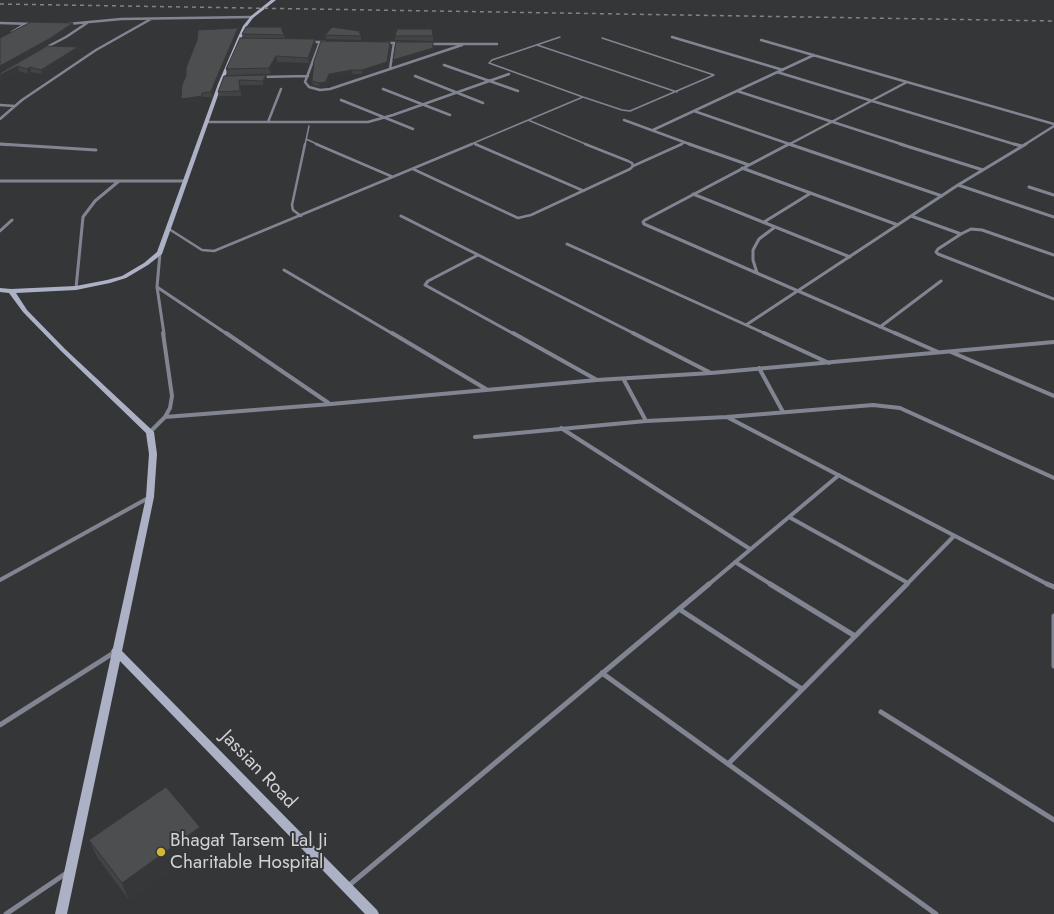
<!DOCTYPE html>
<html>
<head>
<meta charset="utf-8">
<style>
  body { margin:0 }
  canvas { display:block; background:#353638 }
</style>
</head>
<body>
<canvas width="1054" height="914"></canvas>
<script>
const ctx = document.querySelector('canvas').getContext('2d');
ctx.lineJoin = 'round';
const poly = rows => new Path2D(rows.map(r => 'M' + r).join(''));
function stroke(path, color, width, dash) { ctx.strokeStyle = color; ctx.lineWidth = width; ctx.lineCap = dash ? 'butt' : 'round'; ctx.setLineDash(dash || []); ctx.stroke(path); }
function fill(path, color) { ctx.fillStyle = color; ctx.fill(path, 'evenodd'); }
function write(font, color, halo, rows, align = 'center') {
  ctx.font = font + ' Jost,sans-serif'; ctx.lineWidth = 4; ctx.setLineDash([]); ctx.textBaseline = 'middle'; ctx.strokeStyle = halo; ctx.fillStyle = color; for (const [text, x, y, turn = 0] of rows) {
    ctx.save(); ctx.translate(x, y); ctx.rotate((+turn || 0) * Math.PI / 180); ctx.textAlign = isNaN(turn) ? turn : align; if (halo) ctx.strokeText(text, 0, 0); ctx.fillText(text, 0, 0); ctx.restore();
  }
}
const laneFar1 = poly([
  [537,45,677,92],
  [583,97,622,110,630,111,714,75,602,38],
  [528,120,588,145],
  [306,139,319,145],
  [474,143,477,145],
  [305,145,309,126],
  [469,145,583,97,489,63,492,60,560,37],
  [680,145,685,142]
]);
const lane = poly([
  [316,144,393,177],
  [475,144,584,191],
  [633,166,682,144],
  [413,169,518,218,531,215,630,169,633,166,632,163,628,161,585,144],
  [301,216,293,210,292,205,305,144],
  [169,229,202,250,214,251,472,144]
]);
const streetFar3 = poly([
  [0,23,32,24],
  [68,24,121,19,252,17],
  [12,32,25,24],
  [672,37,783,70],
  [761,40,907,82,788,145],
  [310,42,325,42],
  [320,42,305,82,309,87,320,90,330,89,462,45],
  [386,43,401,43],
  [428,44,497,44],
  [45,48,66,37,87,23],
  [444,65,518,91],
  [390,69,394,43],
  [777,72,1017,145],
  [415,76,483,103],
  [261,77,308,76],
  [907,82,1054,124],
  [383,89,450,115],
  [737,91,904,145],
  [341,100,413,129],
  [0,105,15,106],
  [694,111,792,145],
  [0,119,22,100,96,50,151,19],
  [624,120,692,145],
  [206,122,368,122,393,115,509,74],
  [268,122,281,89],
  [653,130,814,55],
  [0,144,8,145],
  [1024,145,1054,126]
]);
const streetFar2 = poly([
  [0,144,96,150],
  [689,144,749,165],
  [789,144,645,220,643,222,644,224,897,334],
  [789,144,942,196],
  [900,144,983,170],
  [1014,144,1022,146],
  [742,168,898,225],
  [0,181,186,181],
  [958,185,1054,217],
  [1029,187,1054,195],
  [693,194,850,257],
  [401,216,635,334],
  [911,216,961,234,938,249,936,252,938,254,1054,299],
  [764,222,811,193],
  [0,231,12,220],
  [961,234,971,229,982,230,1054,255],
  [567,244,766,334],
  [160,253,157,287,164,334],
  [478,255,428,281,425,285,514,334],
  [284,270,393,334],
  [757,273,753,260,753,250,759,239,775,227],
  [157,287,227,334],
  [76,288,83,217,95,201,119,181],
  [746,325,958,185,1026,144],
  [880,327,941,281]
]);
const streetFar1 = poly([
  [226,333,330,404],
  [392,333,486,389],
  [513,333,597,380],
  [633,333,711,373],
  [764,333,829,363],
  [895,333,938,352],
  [951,352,1054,396],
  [759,368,783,412],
  [165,417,331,404,597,380,711,373,1054,342],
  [727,417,873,405,900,408,1054,478],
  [646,421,727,417,1049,585],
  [561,428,750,549],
  [150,432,165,417,170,408,172,396,163,333],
  [475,437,646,421,624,380],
  [789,517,908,583],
  [735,562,772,585],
  [0,580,150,497],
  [708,585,839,475],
  [906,585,954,536]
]);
const street = poly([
  [770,584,855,636],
  [1047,584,1054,587],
  [679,609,802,689],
  [1054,616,1054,666],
  [602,673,936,914],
  [881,712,1054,820],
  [0,725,115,652],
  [728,764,907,584],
  [347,887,709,584],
  [6,914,68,872]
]);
const secondary = poly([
  [271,0,276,0,253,18,247,26,242,37,222,84,162,254,148,265,126,278,110,283,76,290,16,293,27,310,65,349,154,432,157,454,154,497,122,651,377,910,379,914,365,914,120,661,67,914,55,914,112,652,111,651,113,648,146,497,149,454,146,433,61,351,23,312,9,293,0,292,0,288,11,289,76,286,107,280,122,276,144,263,157,252,218,84,238,37,243,26,251,16,271,0]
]);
const rail = poly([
  [0,4,1054,21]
]);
const wall = poly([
  [238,28,239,32,217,83,212,97,202,97,203,101,182,103,181,99],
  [242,34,284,35,285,39,316,45,309,63,277,62,270,74,227,75,226,69,243,38],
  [325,35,361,36,361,40,326,39],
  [395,36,433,36,433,41,395,40],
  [47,46,78,47,79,52,42,74,31,72,28,74,19,71,0,80,0,73],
  [391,46,388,66,362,74,352,74,330,78,327,87,320,87,313,85,312,81],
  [266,75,267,80,263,85,240,85,241,96,219,96,218,92,224,76],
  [89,840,206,844,129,900,97,857]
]);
const shadedWall = poly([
  [73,23,74,27,50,43,0,72,0,66],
  [238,28,239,32,217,83,212,97,211,92,216,79],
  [315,39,316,45,309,63,308,58],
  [390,42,391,46,388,66,362,74,362,70],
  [433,42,433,52,394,64,393,60],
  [78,47,79,52,42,74,41,70],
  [276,56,277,62,270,74,269,68],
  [18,66,19,71,0,80,0,75],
  [30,67,31,72,28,74,27,69],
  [352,70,352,74,330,78,327,87,320,87,319,83,329,74],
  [266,75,267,80,263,85,263,81],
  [202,96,203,101,182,103,181,99],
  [200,827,206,844,129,900,122,883]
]);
const building = poly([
  [31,22,73,23,49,39,0,66,0,38,31,22],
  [246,27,281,27,284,35,242,34,246,27],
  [332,27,359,31,361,36,325,35,332,27],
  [238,28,216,79,211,92,202,93,202,96,181,99,182,85,186,76,186,68,197,40,198,30,238,28],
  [397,29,432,29,433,36,395,36,397,29],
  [240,38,315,39,308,58,276,56,269,68,226,69,240,38],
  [321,41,390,42,387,62,362,70,352,70,329,74,326,82,319,83,312,81,314,61,321,41],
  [396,42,433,42,433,48,393,60,396,42],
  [47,46,78,47,41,70,30,67,27,69,18,66,0,75,0,73,47,46],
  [266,75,263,81,239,80,240,91,218,92,224,76,266,75],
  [166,787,200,827,122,883,89,840,166,787]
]);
const markers = [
  [161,852,5,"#d5b534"]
];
const nearStreetnames = [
  ["Jassian Road",258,770,46]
];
const nearPoinames = [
  ["Bhagat Tarsem Lal Ji",170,841],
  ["Charitable Hospital",170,863]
];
stroke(laneFar1, '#818592', 1.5);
stroke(lane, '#818592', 2.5);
stroke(streetFar3, '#818592', 2.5);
stroke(streetFar2, '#818592', 3);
stroke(streetFar1, '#818592', 4);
stroke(street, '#818592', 5);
fill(secondary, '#acb1c6');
stroke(rail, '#838385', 1.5, [4, 4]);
fill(wall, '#424345');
fill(shadedWall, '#363738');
fill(building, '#4d4e50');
stroke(building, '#363738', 1);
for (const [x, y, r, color] of markers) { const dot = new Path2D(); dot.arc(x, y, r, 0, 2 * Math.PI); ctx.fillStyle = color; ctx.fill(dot); stroke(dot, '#353638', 1.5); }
write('19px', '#d2d2d4', '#353638', nearStreetnames);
write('19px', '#d2d2d4', '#353638', nearPoinames, 'left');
</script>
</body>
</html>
